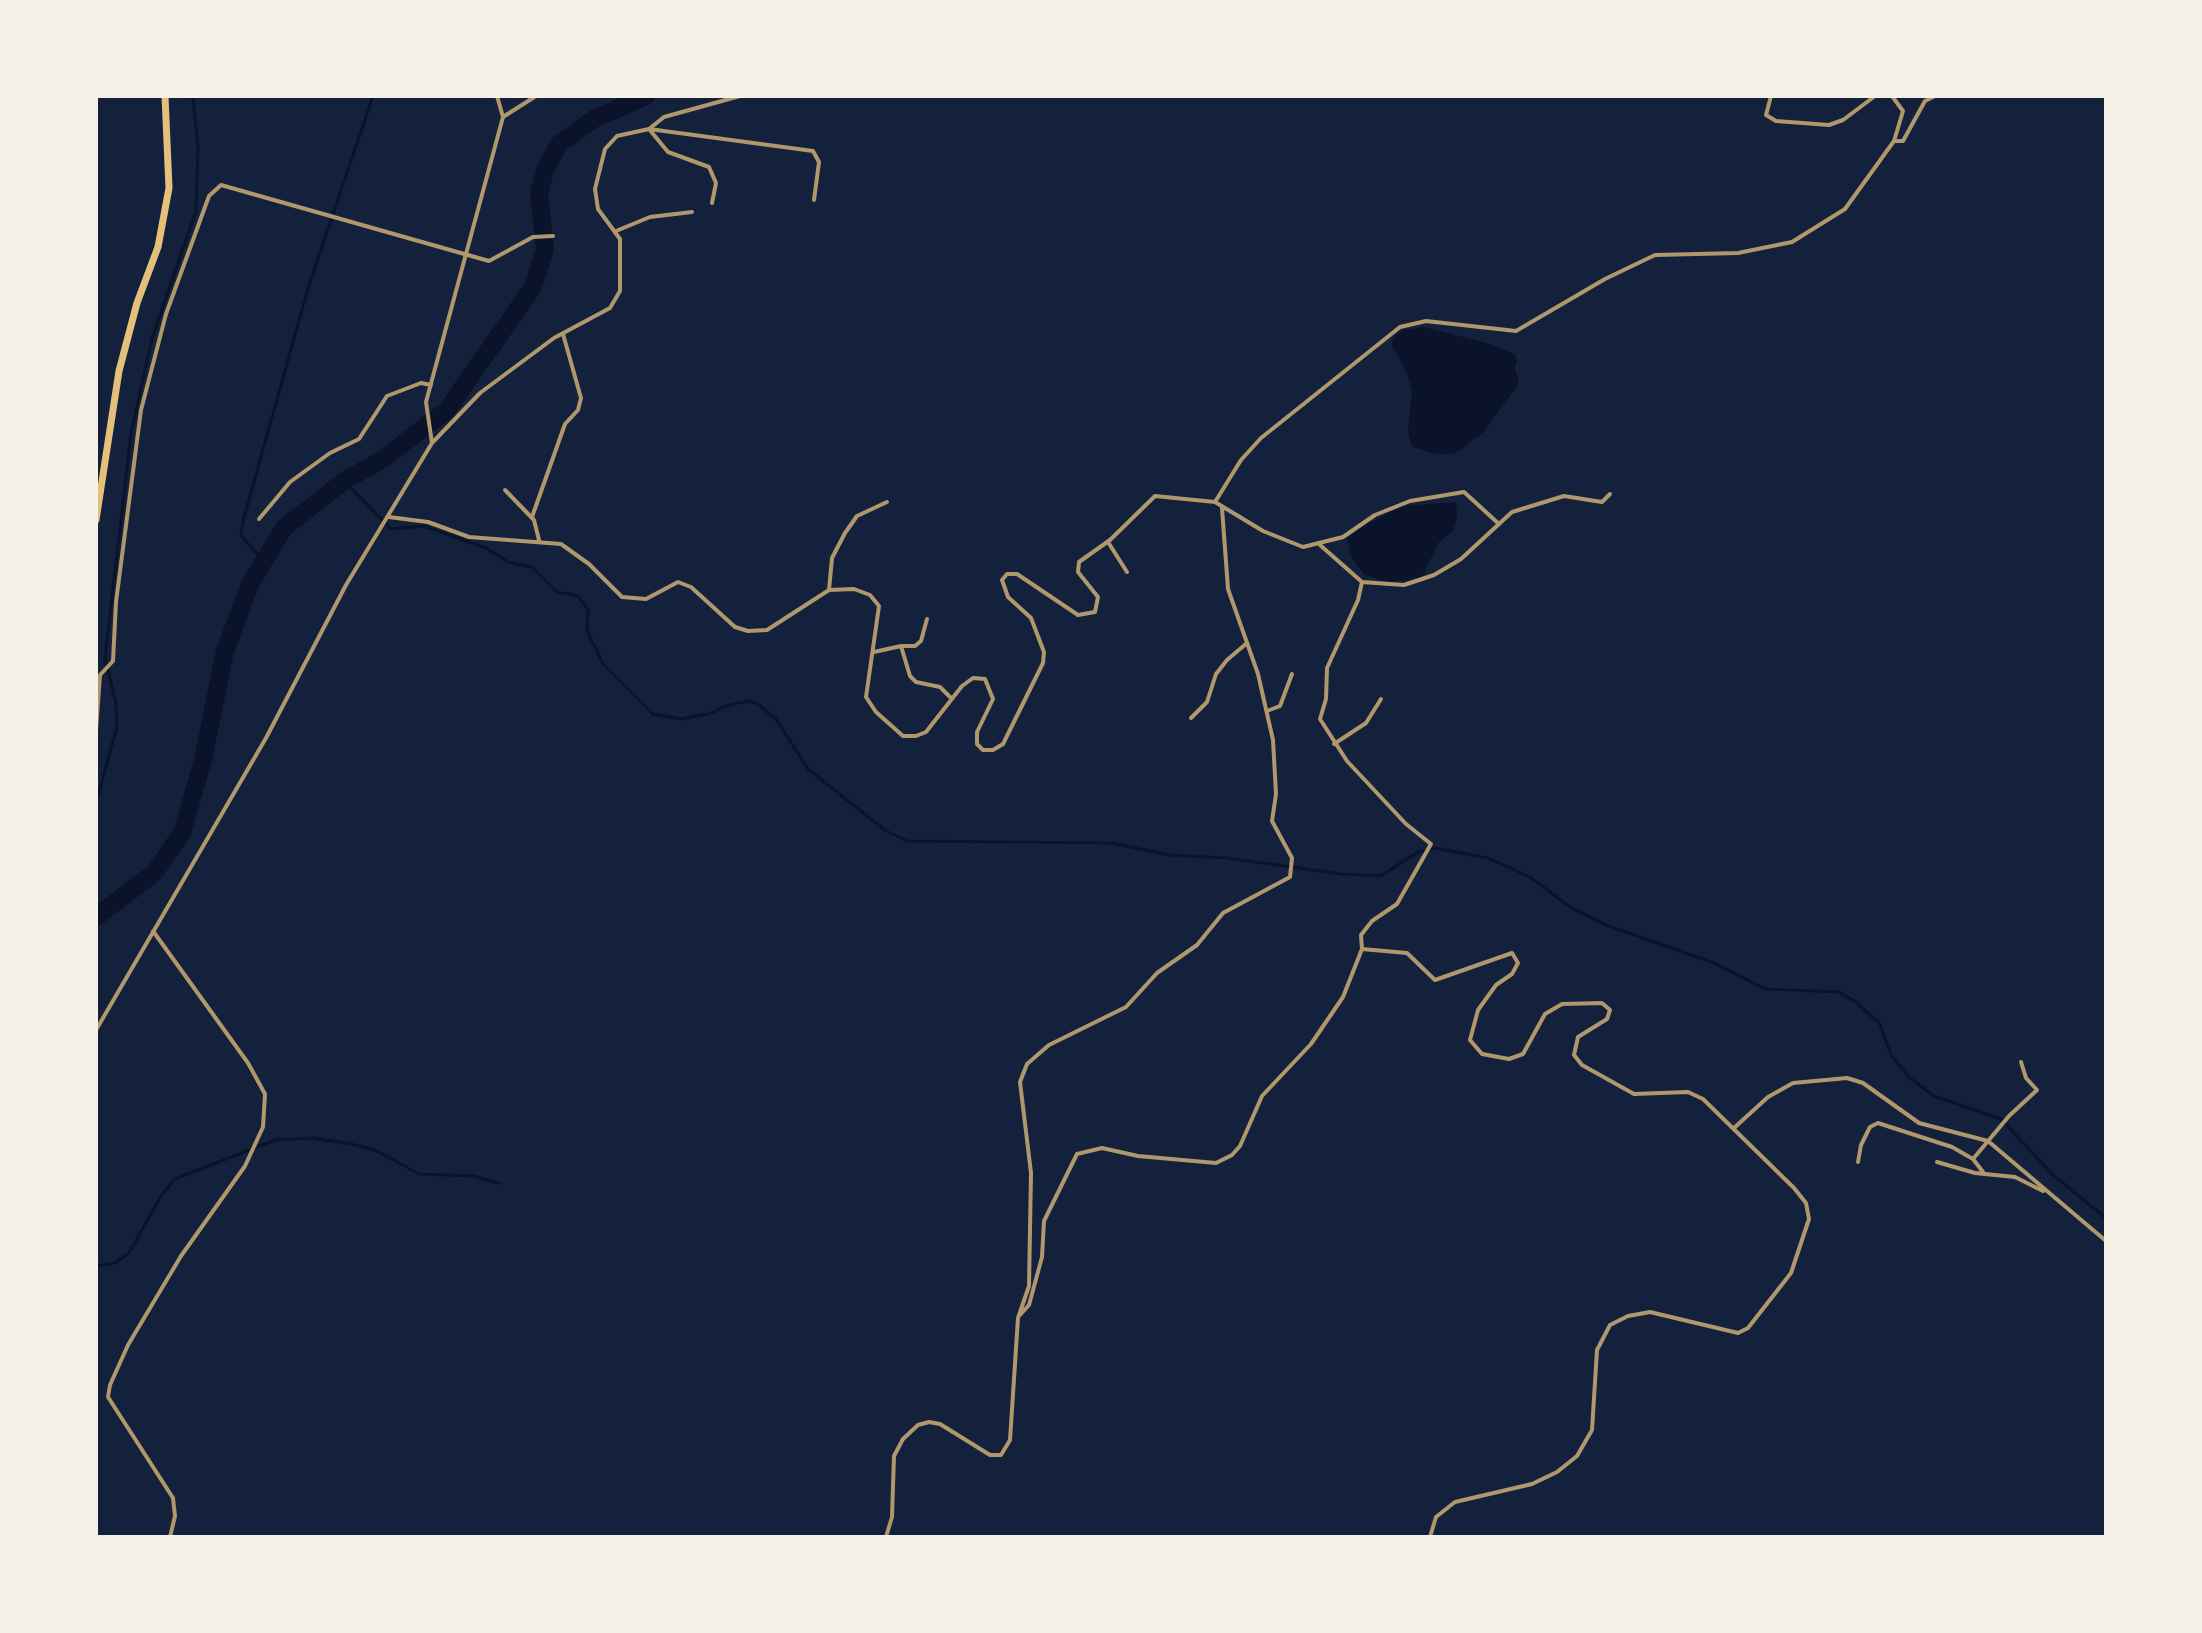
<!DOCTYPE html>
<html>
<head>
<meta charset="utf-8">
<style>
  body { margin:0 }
  #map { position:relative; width:2202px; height:1633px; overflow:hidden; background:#14213d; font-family:"Work Sans",sans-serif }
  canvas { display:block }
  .frame { position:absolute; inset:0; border:98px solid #f6f1e7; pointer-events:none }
</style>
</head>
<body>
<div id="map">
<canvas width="2202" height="1633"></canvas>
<div class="frame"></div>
</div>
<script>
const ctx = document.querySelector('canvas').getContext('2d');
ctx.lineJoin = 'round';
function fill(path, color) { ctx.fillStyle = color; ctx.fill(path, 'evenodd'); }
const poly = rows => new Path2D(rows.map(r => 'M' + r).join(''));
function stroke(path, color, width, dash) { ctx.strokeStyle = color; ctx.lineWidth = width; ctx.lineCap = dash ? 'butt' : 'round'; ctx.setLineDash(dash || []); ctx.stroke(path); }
const water = poly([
  [1424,327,1487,343,1515,354,1517,361,1515,368,1519,383,1483,433,1454,454,1437,454,1412,447,1408,431,1412,390,1405,368,1392,347,1393,338,1403,330],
  [1456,502,1457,518,1452,532,1439,542,1422,577,1387,583,1364,574,1351,557,1347,539,1363,526,1403,506]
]);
const stream = poly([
  [344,481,391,529,423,526,486,548,508,562,532,567,557,592,578,596,588,610,587,630,603,664,653,714,681,719,708,714,729,705,748,701,758,704,776,719,808,769,886,831,907,841,1111,843,1169,855,1227,858,1342,874,1381,876,1418,852,1435,848,1488,858,1530,877,1570,907,1606,925,1714,963,1765,989,1839,992,1856,1002,1880,1024,1891,1055,1910,1078,1934,1096,2001,1119,2053,1175,2106,1218],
  [264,561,241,536,243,521,309,285,373,96],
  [96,803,117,727,116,703,105,658,131,434,152,338,196,211,198,148,193,96],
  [96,1266,115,1263,129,1253,161,1196,175,1179,275,1140,313,1138,351,1144,375,1150,419,1174,473,1176,499,1183]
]);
const river = poly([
  [96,917,154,873,182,833,203,760,225,651,251,582,284,528,344,481,383,459,447,410,533,287,545,249,539,194,545,170,559,144,594,119,646,96]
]);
const minor = poly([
  [1771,96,1766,115,1776,121,1829,125,1843,120,1875,96],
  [503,117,536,96],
  [1894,141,1903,141,1925,101,1935,96],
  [712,203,716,183,709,167,668,152,649,129,664,117,740,96],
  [616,231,650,217,692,212],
  [432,443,426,402,503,117,497,96],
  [505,490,534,520,539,540],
  [1215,502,1241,460,1261,438,1400,327,1426,321,1516,331,1605,279,1655,255,1738,253,1792,242,1845,209,1894,141,1903,111,1892,96],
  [389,517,428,522,469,537,561,544,589,564,622,597,646,599,678,582,691,587,735,627,748,631,767,630,829,590,854,589,870,595,879,606,866,697,876,712,903,736,916,736,926,732,962,686,973,678,985,679,993,699,977,732,977,744,983,750,993,750,1003,744,1043,663,1044,652,1031,618,1008,597,1002,580,1007,574,1017,574,1078,615,1095,612,1098,597,1078,572,1079,562,1110,540,1155,496,1215,502,1263,531,1303,547,1343,537,1375,515,1410,501,1464,492,1499,524],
  [532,517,565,424,578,410,581,398,563,334],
  [259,519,290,482,330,453,359,439,387,396,421,383,431,385],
  [1108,542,1127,572],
  [1362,582,1404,585,1434,575,1461,559,1512,512,1564,496,1602,502,1610,494],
  [829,590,832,558,845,533,857,516,887,502],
  [901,646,915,646,921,641,927,619],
  [874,652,901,646,910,676,916,682,940,687,952,699],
  [1267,711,1280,706,1292,674],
  [1191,718,1207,702,1216,674,1227,660,1247,643],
  [96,730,100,675,113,661,116,602,141,410,166,314,209,196,221,185,489,261,533,237,553,236],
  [1334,744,1366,723,1381,699],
  [96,749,96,730],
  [153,931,248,1063,265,1094,263,1127,245,1166,181,1256,128,1345,110,1385,108,1397,173,1498,175,1516,170,1537],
  [1362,949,1407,953,1435,980,1512,953,1518,963,1512,974,1496,985,1478,1010,1470,1040,1482,1054,1509,1059,1523,1054,1545,1014,1562,1004,1602,1003,1610,1010,1607,1019,1578,1037,1574,1055,1582,1065,1634,1094,1688,1092,1703,1099,1794,1188,1806,1203,1809,1219,1791,1273,1748,1328,1738,1333,1650,1312,1628,1316,1610,1325,1597,1350,1592,1430,1577,1456,1557,1472,1532,1484,1455,1502,1436,1517,1430,1537],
  [96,1030,266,738,346,585,432,443,480,393,554,338,610,308,620,291,620,239,598,209,595,189,605,149,617,136,649,129,813,151,819,162,814,200],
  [1734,1128,1768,1097,1793,1083,1847,1078,1863,1083,1919,1123,1988,1141,2106,1241],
  [1858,1162,1861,1145,1870,1127,1878,1123,1952,1147,1973,1159],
  [1937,1162,1975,1173,2015,1177,2043,1191],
  [1983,1172,1973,1159,2009,1116,2037,1090,2026,1078,2021,1062],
  [1019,1316,1029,1305,1042,1257,1044,1221,1077,1154,1102,1148,1138,1156,1216,1163,1232,1155,1240,1146,1262,1096,1311,1044,1343,997,1362,949,1361,935,1372,921,1397,904,1431,844,1406,824,1347,761,1320,719,1326,699,1327,668,1358,600,1362,582,1320,545],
  [886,1537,892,1517,894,1456,903,1439,918,1425,929,1422,940,1424,990,1455,1001,1455,1010,1440,1018,1318,1029,1286,1031,1173,1020,1082,1027,1064,1049,1045,1126,1007,1157,973,1197,945,1223,913,1290,877,1292,858,1272,821,1276,794,1273,740,1258,674,1228,589,1222,508]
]);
const primary = poly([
  [96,520,119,371,137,303,158,247,169,188,165,96]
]);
fill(water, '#0b132b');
stroke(stream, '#0b132b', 3);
stroke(river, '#0b132b', 18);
stroke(minor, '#b1986c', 4);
stroke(primary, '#e5c07b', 7);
</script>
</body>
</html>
